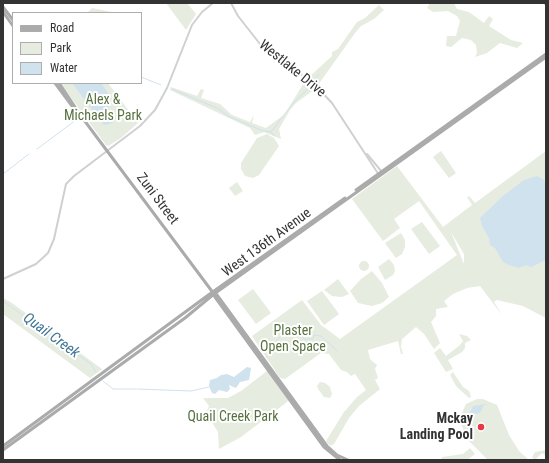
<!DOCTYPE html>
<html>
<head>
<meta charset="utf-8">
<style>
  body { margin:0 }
  #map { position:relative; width:549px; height:463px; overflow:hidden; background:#fff; font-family:"Roboto Condensed",sans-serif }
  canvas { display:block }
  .frame { position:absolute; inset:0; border:4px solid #333; pointer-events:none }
  .legend { position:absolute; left:12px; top:12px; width:130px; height:72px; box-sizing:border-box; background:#fff; border:1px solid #adadad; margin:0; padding:5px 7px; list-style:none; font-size:12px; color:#333 }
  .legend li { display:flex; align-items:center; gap:8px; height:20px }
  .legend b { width:20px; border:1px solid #adadad }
</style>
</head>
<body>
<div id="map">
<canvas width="549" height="463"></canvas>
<div class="frame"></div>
<ul class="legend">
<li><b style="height:5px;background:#ababab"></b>Road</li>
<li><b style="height:11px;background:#e6ecdf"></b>Park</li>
<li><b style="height:11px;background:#cfe2ee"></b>Water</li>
</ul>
</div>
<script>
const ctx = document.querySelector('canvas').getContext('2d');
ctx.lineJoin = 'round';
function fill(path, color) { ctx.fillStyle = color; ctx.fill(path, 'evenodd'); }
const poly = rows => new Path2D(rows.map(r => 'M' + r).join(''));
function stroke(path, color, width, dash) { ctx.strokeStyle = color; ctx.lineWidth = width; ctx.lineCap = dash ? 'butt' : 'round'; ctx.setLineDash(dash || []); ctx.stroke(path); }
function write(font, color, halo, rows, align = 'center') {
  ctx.font = font + ' "Roboto Condensed",sans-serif'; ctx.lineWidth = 4; ctx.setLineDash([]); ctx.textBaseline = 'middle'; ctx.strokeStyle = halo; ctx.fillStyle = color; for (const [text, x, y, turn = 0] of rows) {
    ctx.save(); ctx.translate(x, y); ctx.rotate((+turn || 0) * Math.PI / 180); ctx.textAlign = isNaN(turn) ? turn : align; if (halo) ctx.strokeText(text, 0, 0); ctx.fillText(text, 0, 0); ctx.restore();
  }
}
const green = poly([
  [166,3,187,3,196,14,186,30],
  [430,3,454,3,457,9,469,12,484,23,489,16,493,19,489,26,511,40,523,43,517,48,500,43,487,53,475,57,477,53,476,45,471,40,462,38,451,47,446,46,447,36,456,36,460,21,457,16,448,11,433,12,427,8],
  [379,5,384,10,374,19,361,26,355,33,318,85,309,77,332,56,332,52,338,49,357,22,365,18],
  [92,8,116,13,87,13],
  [305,81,315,89,296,103,290,110,279,129,281,139,264,132,255,135,250,128,170,90,171,87,197,96,201,89,204,90,201,98,220,104,232,115,250,122,254,115,252,123,266,128,285,114],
  [60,83,108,83,138,123,121,138,108,146,106,145],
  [267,134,274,138,279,146,259,175,253,178,245,176,241,169,241,163,257,138],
  [441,151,456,173,449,178,433,157],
  [546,151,546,318,523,306,497,300,494,302,502,315,480,286,467,288,453,294,444,301,448,307,436,309,436,316,431,322,440,343,434,349,424,334,416,327,402,339,401,347,403,354,401,354,398,341,368,350,370,359,377,365,375,369,378,378,375,380,380,389,359,406,349,418,334,444,330,446,326,441,344,412,357,397,366,390,355,374,351,376,347,372,341,370,329,354,321,353,285,379,280,378,252,336,302,300,321,325,340,339,457,255,419,201,394,219,400,228,383,241,352,199,397,166,443,227,472,205,467,197,469,196,475,203],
  [451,232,464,254,464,264],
  [237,182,243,191,235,196,229,188],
  [422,222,440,246,429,254,411,229],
  [401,233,405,240,405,247,402,254,396,258,385,243],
  [389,259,394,265,395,271,393,275,385,280,378,267],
  '359 266a5 5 0 1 1 10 0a5 5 0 1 1-10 0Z',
  [372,271,382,283,389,297,382,303,372,306,358,303,350,291,361,279],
  [338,279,349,294,342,297,332,296,324,290],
  [253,289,271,313,256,324,238,300],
  [322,291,339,314,324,325,307,301],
  [3,298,12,303,102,369,90,378,3,314],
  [459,334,467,336,471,340,465,343,465,348,462,352,448,360,453,369,446,372,434,353,440,348,446,356,460,345,463,341],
  [267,371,288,400,287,402,241,437,219,449,218,432,208,416,207,411,209,406,203,398,228,398,241,391],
  [453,372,463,387,469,391,471,397,469,398,456,386,450,375],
  [320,382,325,383,330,387,332,394,330,398,324,397,318,389,317,386],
  [477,399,483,399,497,405,509,435,519,451,529,460,488,460,469,441,461,424,461,415,466,404],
  [470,448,475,454,467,460,441,460,442,457,463,454],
  [546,450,546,456,542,453,535,460,532,457,535,452]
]);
const water = poly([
  [72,83,101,83,110,96,108,115,113,123,104,125],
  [537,176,544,180,546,186,546,260,531,267,526,265,519,268,509,265,503,262,495,248,490,245,489,238,482,226,480,218,503,196,524,180],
  [247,367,251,368,249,380,240,382,236,388,229,385,230,389,227,392,219,390,215,394,212,393,209,386,210,380,217,378,221,375,227,374,234,377],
  [487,404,483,406,480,413,469,415,473,406]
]);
const stream = poly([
  [141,77,161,85],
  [315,79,319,74],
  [172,89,219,109,228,116,263,131,271,132,293,103,309,88],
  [271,132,274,136],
  [37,149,76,120],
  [3,174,29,154],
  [3,301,91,364,96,372],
  [266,357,274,350,277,340,282,335,292,333,296,330,304,339,313,339,314,335,321,336,337,351],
  [103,381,113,389,136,389],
  [137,389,191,391,209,387]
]);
const minor = poly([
  [231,3,238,16,260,44,315,85,332,103,379,175],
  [367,154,382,172],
  [3,279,36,264,48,253,54,239,66,184,74,176,140,126,155,110,167,88,192,25,202,12,213,3]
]);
const major = poly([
  [545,3,546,4],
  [3,7,13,20],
  [3,12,13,26],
  [55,83,75,110,81,116],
  [59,83,81,116,214,294,217,295,327,446,337,455,348,460],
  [356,190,546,54],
  [214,294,215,297,324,447,340,460],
  [3,446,207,296,345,198],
  [3,450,185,318,214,294,546,57]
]);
const markers = [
  [481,427,4,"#e63946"]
];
const streetNames = [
  ["Westlake Drive",292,69,39],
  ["Zuni Street",157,199,53],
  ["West 136th Avenue",267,243,-36]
];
const parkNames = [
  ["Alex &",103,100],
  ["Michaels Park",103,116],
  ["Plaster",293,331],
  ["Open Space",293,347],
  ["Quail Creek Park",233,417]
];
const poiNames = [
  ["Mckay",473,419],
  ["Landing Pool",473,435]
];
const waterNames = [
  ["Quail Creek",51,336,36]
];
fill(green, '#e6ecdf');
fill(water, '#cfe2ee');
stroke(stream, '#cfe2ee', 1);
stroke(minor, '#d0d0d0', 2);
stroke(major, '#ababab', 3);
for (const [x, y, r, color] of markers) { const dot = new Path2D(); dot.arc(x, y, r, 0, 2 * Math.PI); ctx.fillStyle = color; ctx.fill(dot); stroke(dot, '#fff', 1.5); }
write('14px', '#333', '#fff', streetNames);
write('14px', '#56703f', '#fff', parkNames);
write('bold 14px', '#333', '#fff', poiNames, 'right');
write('italic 15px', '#3f7597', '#fff', waterNames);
</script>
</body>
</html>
